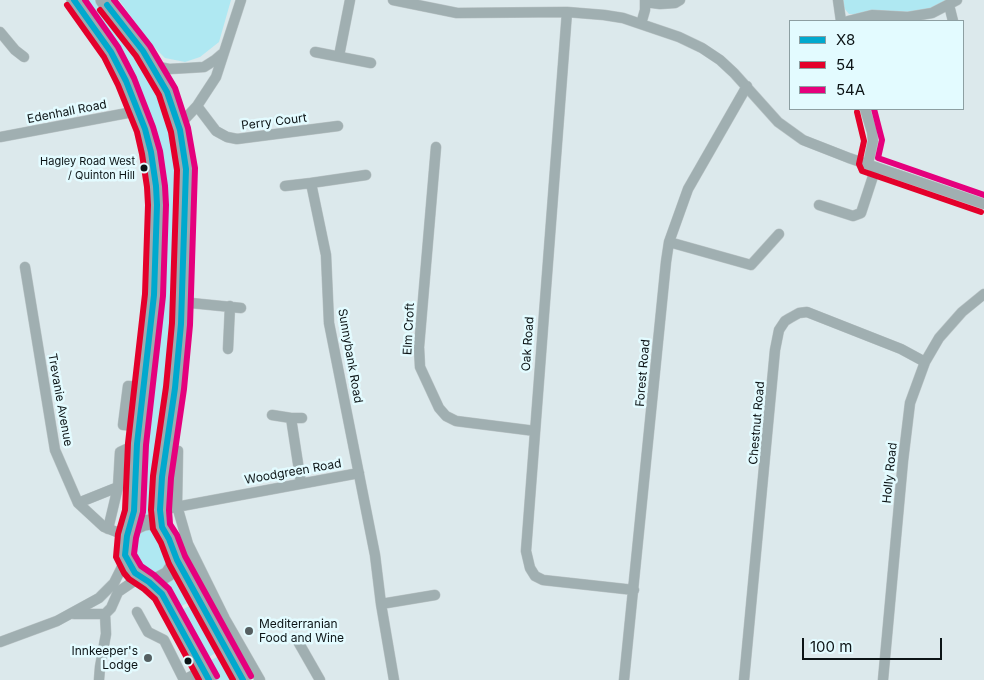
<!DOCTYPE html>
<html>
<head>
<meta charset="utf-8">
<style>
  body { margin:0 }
  #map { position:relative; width:984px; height:680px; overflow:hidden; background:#dce9ec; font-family:Inter,sans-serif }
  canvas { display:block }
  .legend { position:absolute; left:789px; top:20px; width:175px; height:90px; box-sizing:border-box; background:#e3fbff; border:1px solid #8d9fa2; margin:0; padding:6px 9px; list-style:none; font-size:15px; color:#0c1416 }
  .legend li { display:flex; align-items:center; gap:10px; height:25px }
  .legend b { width:25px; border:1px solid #8d9fa2 }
  .scale { position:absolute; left:802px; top:638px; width:140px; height:22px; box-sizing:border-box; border:2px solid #0c1416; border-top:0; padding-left:6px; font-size:15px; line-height:18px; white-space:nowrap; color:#0c1416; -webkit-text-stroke:4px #e3fbff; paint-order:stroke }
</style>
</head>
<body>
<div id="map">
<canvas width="984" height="680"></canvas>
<ul class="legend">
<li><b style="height:6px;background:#00a9ce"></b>X8</li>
<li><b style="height:6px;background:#e4002b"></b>54</li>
<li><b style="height:6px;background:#e5007d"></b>54A</li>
</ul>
<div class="scale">100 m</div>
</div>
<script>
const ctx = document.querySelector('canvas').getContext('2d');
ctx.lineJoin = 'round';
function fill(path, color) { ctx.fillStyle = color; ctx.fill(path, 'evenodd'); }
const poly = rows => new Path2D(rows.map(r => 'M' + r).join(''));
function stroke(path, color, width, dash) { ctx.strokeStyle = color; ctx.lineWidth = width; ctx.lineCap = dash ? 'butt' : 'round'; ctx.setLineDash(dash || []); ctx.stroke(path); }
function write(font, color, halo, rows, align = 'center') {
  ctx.font = font + ' Inter,sans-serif'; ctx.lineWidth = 5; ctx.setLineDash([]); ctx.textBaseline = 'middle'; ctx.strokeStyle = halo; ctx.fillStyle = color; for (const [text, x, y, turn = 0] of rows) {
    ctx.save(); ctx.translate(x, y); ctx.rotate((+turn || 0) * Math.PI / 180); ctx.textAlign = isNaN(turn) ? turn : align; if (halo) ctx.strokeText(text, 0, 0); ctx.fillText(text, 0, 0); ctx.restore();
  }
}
const green = poly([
  [81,0,95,0,135,49,154,82,167,112,176,148,180,182,171,361,158,453,152,517,144,518,141,513,145,432,161,281,165,223,163,190,156,139,143,99,122,59],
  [119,0,231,0,219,42,200,57,185,62,165,58,151,44],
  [842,0,948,0,931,11,909,14,849,14,844,8],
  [149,529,159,533,168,552,168,558,166,564,161,571,149,575,140,571,132,555,133,538,136,534],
  [177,570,193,600,176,609,160,584],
  [195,603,222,649,204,660,178,612],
  [224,653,238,680,215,680,206,663]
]);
const minor = poly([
  [393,0,457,13,567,12,604,15,623,18,679,37,702,48,720,60,734,73,778,122,803,140,849,158,984,204],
  [838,0,841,21],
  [645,2,660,4,675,3,680,0],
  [949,5,953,21],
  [567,12,526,551,530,568,535,576,543,580,634,590],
  [848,21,872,15,908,17,932,13,957,0],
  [641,24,645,10,645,0],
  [0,32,15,50,24,57],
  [315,52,371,63],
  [339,56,350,0],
  [152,59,159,67,169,69,188,68,204,67,215,60,222,54],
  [197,106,216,131,227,137,237,139,338,126],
  [865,109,872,132,873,141,868,164],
  [180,130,184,120,197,106,216,77,241,0],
  [0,137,138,111],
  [436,147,419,347,420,367,439,408,446,416,456,421,535,431],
  [311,183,326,255,329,323,375,555,381,604,394,680],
  [285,186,311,183,366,175],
  [819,205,853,216,861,213,876,167],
  [669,242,751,265,779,234],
  [25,267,55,450,78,503,104,527,127,536],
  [181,302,241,308],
  [228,349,230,306],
  [272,415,291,418,301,483],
  [291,418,302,418],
  [139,426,123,425,128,386,144,387],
  [166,449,178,451,177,506,188,544,225,619,260,680],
  [78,503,118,487],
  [160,510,359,473],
  [108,529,118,487,120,452,137,444],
  [381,604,435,595],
  [137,612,148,632,164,640,184,680],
  [74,614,105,614,111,608,118,592,140,577],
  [296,638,320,680],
  [0,642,57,621,99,598,114,583,123,565,125,555],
  [99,680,100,667,106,634,105,614],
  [184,680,203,670],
  [624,680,666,262,669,242,688,189,747,86],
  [744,680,775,350,779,330,785,321,790,318,799,313,807,312,901,349,925,362],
  [883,680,903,461,910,403,925,362,939,338,962,312,984,294]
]);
const highway = poly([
  [74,0,111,52,126,81,145,129,151,152,156,186,157,205,154,295,137,444,134,511,127,536,125,555,131,568,135,573,149,582,162,594,209,680],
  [103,0,143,51,159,76,167,92,180,130,186,169,181,324,175,388,162,477,160,510,162,527],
  [129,530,144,523,151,522,162,527,169,539,177,560,243,680],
  [149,582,157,580,168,574,177,560]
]);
const bus1 = poly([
  [74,0,111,52,126,81,145,129,151,152,156,186,157,205,154,295,137,444,134,511,127,536,125,555,135,573,149,582,162,594,209,680],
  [107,5,143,51,167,92,180,130,186,169,181,324,175,388,162,477,160,510,162,527,169,539,177,560,243,680]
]);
const bus2 = poly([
  [67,5,104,57,118,85,137,132,142,154,147,187,148,205,145,294,128,443,125,510,118,534,116,557,124,573,129,579,144,589,155,599,199,680],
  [100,10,136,56,159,95,171,132,177,170,172,323,166,387,153,476,151,510,153,529,161,543,169,564,233,680],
  [857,112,864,141,859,164,862,171,981,212]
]);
const bus3 = poly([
  [85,0,118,47,134,78,153,127,160,151,165,186,166,205,163,296,146,445,143,512,136,538,134,554,141,566,154,575,169,589,217,676],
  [114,0,150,46,175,88,188,128,195,168,190,325,184,389,171,478,169,510,170,524,177,535,185,556,251,676],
  [874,109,882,140,878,158,984,195]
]);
const markers = [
  [144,168,4.5,"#0c1416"],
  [249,631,5,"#555f61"],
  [148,658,5,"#555f61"],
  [188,661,4.5,"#0c1416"]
];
const busNames = [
  ["Hagley Road West",135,162],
  ["/ Quinton Hill",135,176]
];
const streetNames = [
  ["Edenhall Road",67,112,-11],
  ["Perry Court",274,122,-7],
  ["Elm Croft",409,329,-87],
  ["Oak Road",528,344,-86],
  ["Sunnybank Road",350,356,80],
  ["Forest Road",643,373,-85],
  ["Trevanie Avenue",60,400,80],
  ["Chestnut Road",757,423,-85],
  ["Woodgreen Road",293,472,-10],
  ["Holly Road",890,473,-84]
];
const poiNames = [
  ["Mediterranian",259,624],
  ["Food and Wine",259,638],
  ["Innkeeper's",138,651,"right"],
  ["Lodge",138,665,"right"]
];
fill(green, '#afe8f2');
stroke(minor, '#bcc6c8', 11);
stroke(highway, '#bcc6c8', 16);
stroke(minor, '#a0afb1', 10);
stroke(highway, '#9bacb0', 15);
stroke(bus1, '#00a9ce', 6);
stroke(bus2, '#e4002b', 6);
stroke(bus3, '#e5007d', 6);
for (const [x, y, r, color] of markers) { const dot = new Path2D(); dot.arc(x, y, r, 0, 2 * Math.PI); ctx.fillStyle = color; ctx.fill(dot); stroke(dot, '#e3fbff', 2); }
write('11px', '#0c1416', '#e3fbff', busNames, 'right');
write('12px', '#0c1416', '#e3fbff', streetNames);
write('12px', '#0c1416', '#e3fbff', poiNames, 'left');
</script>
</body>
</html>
